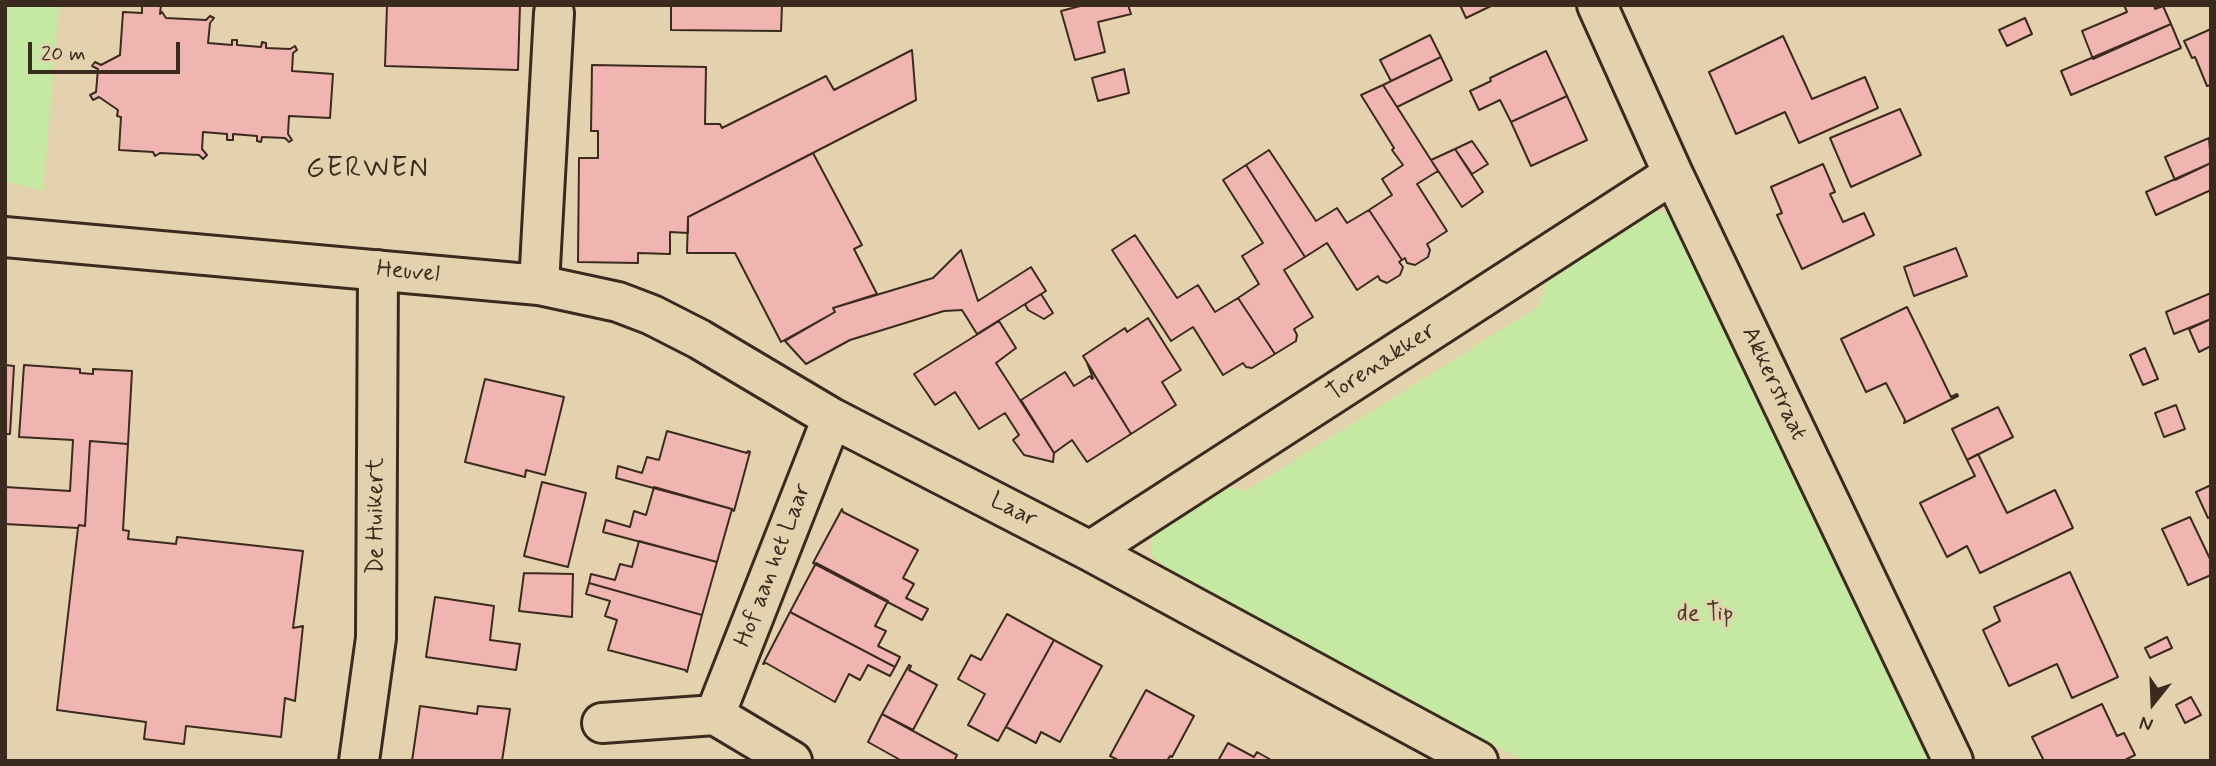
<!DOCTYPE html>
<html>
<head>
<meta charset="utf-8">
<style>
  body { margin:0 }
  #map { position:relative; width:2216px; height:766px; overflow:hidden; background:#e4d2af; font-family:Mynerve,sans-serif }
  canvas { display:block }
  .frame { position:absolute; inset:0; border:7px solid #3b2a1e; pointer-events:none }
  .north { position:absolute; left:2118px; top:668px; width:70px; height:70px; -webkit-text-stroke:5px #e4d2af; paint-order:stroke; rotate:198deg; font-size:19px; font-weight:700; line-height:28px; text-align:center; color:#3b2a1e }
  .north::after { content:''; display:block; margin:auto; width:24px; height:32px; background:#3b2a1e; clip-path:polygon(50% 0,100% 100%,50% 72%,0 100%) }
  .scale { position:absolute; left:28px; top:42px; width:152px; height:32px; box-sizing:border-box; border:4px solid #3b2a1e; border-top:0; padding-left:9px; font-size:21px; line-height:24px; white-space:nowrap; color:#3b2a1e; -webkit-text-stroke:5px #e4d2af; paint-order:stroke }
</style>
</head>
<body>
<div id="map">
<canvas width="2216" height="766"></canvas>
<div class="frame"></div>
<div class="north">N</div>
<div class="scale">20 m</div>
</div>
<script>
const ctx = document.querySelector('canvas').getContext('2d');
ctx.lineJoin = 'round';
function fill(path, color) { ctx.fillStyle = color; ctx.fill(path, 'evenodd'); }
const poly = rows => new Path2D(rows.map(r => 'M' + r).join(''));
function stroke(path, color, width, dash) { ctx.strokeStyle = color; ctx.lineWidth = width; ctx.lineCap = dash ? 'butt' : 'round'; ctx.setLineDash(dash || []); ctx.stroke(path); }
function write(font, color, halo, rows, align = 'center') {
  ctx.font = font + ' Mynerve,sans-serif'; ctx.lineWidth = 5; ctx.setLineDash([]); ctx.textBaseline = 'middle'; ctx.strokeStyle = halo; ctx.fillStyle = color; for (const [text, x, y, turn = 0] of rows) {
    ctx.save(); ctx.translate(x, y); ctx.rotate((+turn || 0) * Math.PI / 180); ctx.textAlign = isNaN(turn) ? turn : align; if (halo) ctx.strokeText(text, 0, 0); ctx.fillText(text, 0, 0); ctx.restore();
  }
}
const green = poly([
  [5,5,59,5,43,191,5,181],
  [1653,211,1675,215,1935,761,1524,761,1178,576,1152,556,1151,533,1220,487,1247,490,1539,306,1546,280]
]);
const building = poly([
  [142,5,161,5,160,14,162,12,166,18,206,20,210,16,214,18,210,23,208,43,232,45,232,40,237,40,237,45,261,47,262,42,266,43,266,48,290,49,295,46,297,50,293,53,292,71,333,74,330,118,289,116,288,134,292,140,289,142,285,138,262,137,261,142,257,141,257,136,233,134,233,140,227,140,227,134,203,132,202,149,207,155,203,159,199,155,160,153,155,156,153,152,119,150,121,117,117,116,118,110,99,97,93,100,90,95,96,92,98,69,92,66,95,62,101,65,120,55,123,12,142,13,142,5],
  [387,5,520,5,518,70,385,66,387,5],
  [671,5,782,5,781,31,671,30,671,5],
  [1084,5,1128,5,1131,14,1098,22,1105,52,1075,60,1061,11,1084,5],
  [1460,5,1493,5,1466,18,1460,5],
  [2124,5,2154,5,2155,9,2163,6,2171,24,2093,59,2082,31,2127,12,2124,5],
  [2025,18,2032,34,2007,46,1999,30,2025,18],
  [2171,24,2181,48,2071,95,2061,71,2171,24],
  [2211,29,2211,85,2207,86,2195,57,2192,58,2184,41,2211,29],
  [1430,35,1441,57,1391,81,1380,60,1430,35],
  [1783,36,1812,99,1865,77,1878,108,1799,143,1785,112,1736,134,1709,72,1783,36],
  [912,50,916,100,688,217,688,233,670,232,670,254,638,253,638,263,578,262,579,158,598,158,598,131,591,131,592,65,706,67,705,124,720,124,722,128,826,76,834,90,912,50],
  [1546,51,1567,96,1511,122,1500,100,1479,110,1470,91,1491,81,1490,78,1546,51],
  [1441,57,1452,80,1397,107,1383,85,1441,57],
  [1124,69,1129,93,1098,101,1092,78,1124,69],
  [1383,85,1438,171,1417,184,1447,231,1427,244,1430,250,1428,257,1415,265,1407,263,1405,258,1402,260,1369,210,1392,195,1382,179,1403,165,1392,150,1394,148,1361,95,1383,85],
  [1567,96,1587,140,1531,166,1511,122,1567,96],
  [1900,109,1921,155,1851,187,1830,138,1900,109],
  [2209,138,2211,163,2175,180,2165,157,2209,138],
  [1472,141,1488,164,1472,174,1455,149,1472,141],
  [1455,149,1483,192,1462,207,1431,160,1455,149],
  [1269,150,1316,221,1337,208,1347,223,1369,210,1402,260,1399,262,1403,267,1400,275,1387,283,1380,280,1378,276,1357,290,1327,243,1305,257,1246,165,1269,150],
  [813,153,862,245,854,249,877,294,833,308,835,312,781,342,735,253,687,253,688,217,813,153],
  [2211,163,2211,190,2156,215,2146,192,2211,163],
  [1823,164,1835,192,1830,194,1843,222,1864,213,1874,235,1802,269,1777,215,1782,213,1771,187,1823,164],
  [1246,165,1305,257,1284,270,1313,317,1294,329,1297,335,1296,341,1275,354,1238,298,1259,284,1242,256,1263,243,1223,180,1246,165],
  [1135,235,1177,298,1198,285,1215,312,1238,298,1275,354,1252,368,1246,367,1243,363,1223,375,1193,327,1171,341,1112,250,1135,235],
  [1956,248,1967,276,1914,296,1904,267,1956,248],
  [961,250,978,301,1031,267,1046,291,977,334,962,310,944,311,850,340,806,364,785,341,835,312,833,308,933,278,961,250],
  [2211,293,2211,319,2174,334,2166,312,2211,293],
  [1041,294,1053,313,1044,319,1028,310,1025,304,1041,294],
  [1907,307,1951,397,1957,394,1958,396,1904,423,1905,420,1886,383,1866,392,1841,339,1907,307],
  [1148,318,1181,370,1162,382,1176,405,1131,434,1083,356,1125,328,1127,332,1148,318],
  [2211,319,2211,346,2199,352,2189,329,2211,319],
  [999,321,1016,348,996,363,1054,453,1053,462,1024,455,1013,440,1019,435,1005,413,979,429,955,392,935,405,914,374,999,321],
  [2145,348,2158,379,2143,385,2130,355,2145,348],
  [1087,363,1131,434,1087,462,1072,440,1054,453,1021,400,1065,372,1074,386,1090,376,1092,379,1093,378,1087,363],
  [5,365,14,366,10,434,5,434,5,365],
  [24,365,80,369,80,373,93,374,93,369,132,371,128,444,90,441,85,526,79,525,78,528,5,524,5,487,70,491,73,440,19,437,24,365],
  [485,379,564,397,545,475,526,470,525,477,465,462,485,379],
  [2176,405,2185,429,2164,437,2155,413,2176,405],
  [1998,407,2013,437,1967,460,1952,429,1998,407],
  [667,431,747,453,748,451,750,452,734,511,732,509,616,478,618,466,642,473,647,457,659,460,667,431],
  [90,441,128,444,123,530,129,531,128,539,176,544,177,537,303,551,293,628,303,626,295,701,285,698,281,737,186,726,184,744,144,739,146,722,57,710,78,528,79,525,85,526,90,441],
  [1978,454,2007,513,2055,490,2073,528,1980,573,1967,546,1947,557,1920,503,1975,476,1967,460,1978,454],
  [542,482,586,493,568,567,524,556,542,482],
  [2211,485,2211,517,2208,518,2196,492,2211,485],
  [654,487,732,509,717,562,603,532,606,520,630,527,634,511,646,515,654,487],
  [842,509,843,512,918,550,903,578,914,584,906,598,928,609,922,620,813,563,842,509],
  [2190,517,2211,561,2211,575,2188,585,2162,529,2190,517],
  [639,541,717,562,702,615,589,583,591,574,615,580,620,564,632,567,639,541],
  [816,563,888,601,875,626,886,631,878,646,900,657,895,667,790,612,816,563],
  [2070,572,2118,677,2072,698,2057,664,2009,686,1983,630,2000,621,1994,607,2070,572],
  [524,573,573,574,572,617,519,611,524,573],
  [589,583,702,615,687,672,685,670,608,650,617,620,605,616,610,601,586,594,589,583],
  [435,597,494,606,490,640,520,644,516,670,426,657,435,597],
  [790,612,895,667,890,676,868,665,860,680,849,674,835,702,766,663,763,664,790,612],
  [1007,614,1054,640,998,741,968,725,985,694,958,679,971,655,981,660,1007,614],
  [2167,637,2172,648,2150,658,2145,648,2167,637],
  [1054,640,1102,666,1060,742,1041,732,1036,743,1006,727,1054,640],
  [909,665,911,666,909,670,937,685,913,730,882,714,909,665],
  [1146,690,1194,716,1172,757,1170,756,1167,761,1120,761,1110,756,1146,690],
  [2191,697,2201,715,2185,723,2176,705,2191,697],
  [2102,704,2117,736,2124,733,2135,755,2123,761,2044,761,2032,737,2102,704],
  [420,706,477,714,478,706,510,709,502,761,412,761,420,706],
  [882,714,957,755,954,761,902,761,868,742,882,714],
  [1228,743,1254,757,1257,752,1273,761,1218,761,1228,743]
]);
const street = poly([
  [1597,5,1673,174,1953,761],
  [5,237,539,285,618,302,652,315,699,339,832,418,1090,551,1478,761],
  [539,285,554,13],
  [1090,551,1673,174],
  [602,723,715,715],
  [359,761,376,638,378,270],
  [792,761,715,715,832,418]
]);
const streetNames = [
  ["Heuvel",408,273,5],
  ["Torenakker",1382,363,-33],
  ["Akkerstraat",1773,384,65],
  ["Laar",1013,511,27],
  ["De Huikert",377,516,-90],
  ["Hof aan het Laar",774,566,-69]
];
const parkNames = [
  ["de Tip",1705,615]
];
const quarterNames = [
  ["GERWEN",368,170]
];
fill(green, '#c5e9a2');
fill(building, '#f0b5b0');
stroke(building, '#3b2a1e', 2);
stroke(street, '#3b2a1e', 44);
stroke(street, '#e4d2af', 38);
write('24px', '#3b2a1e', '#e4d2af', streetNames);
write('24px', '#493d2b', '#e4d2af', parkNames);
ctx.letterSpacing = '2px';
write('28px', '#3b2a1e', '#e4d2af', quarterNames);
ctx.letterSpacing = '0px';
</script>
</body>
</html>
